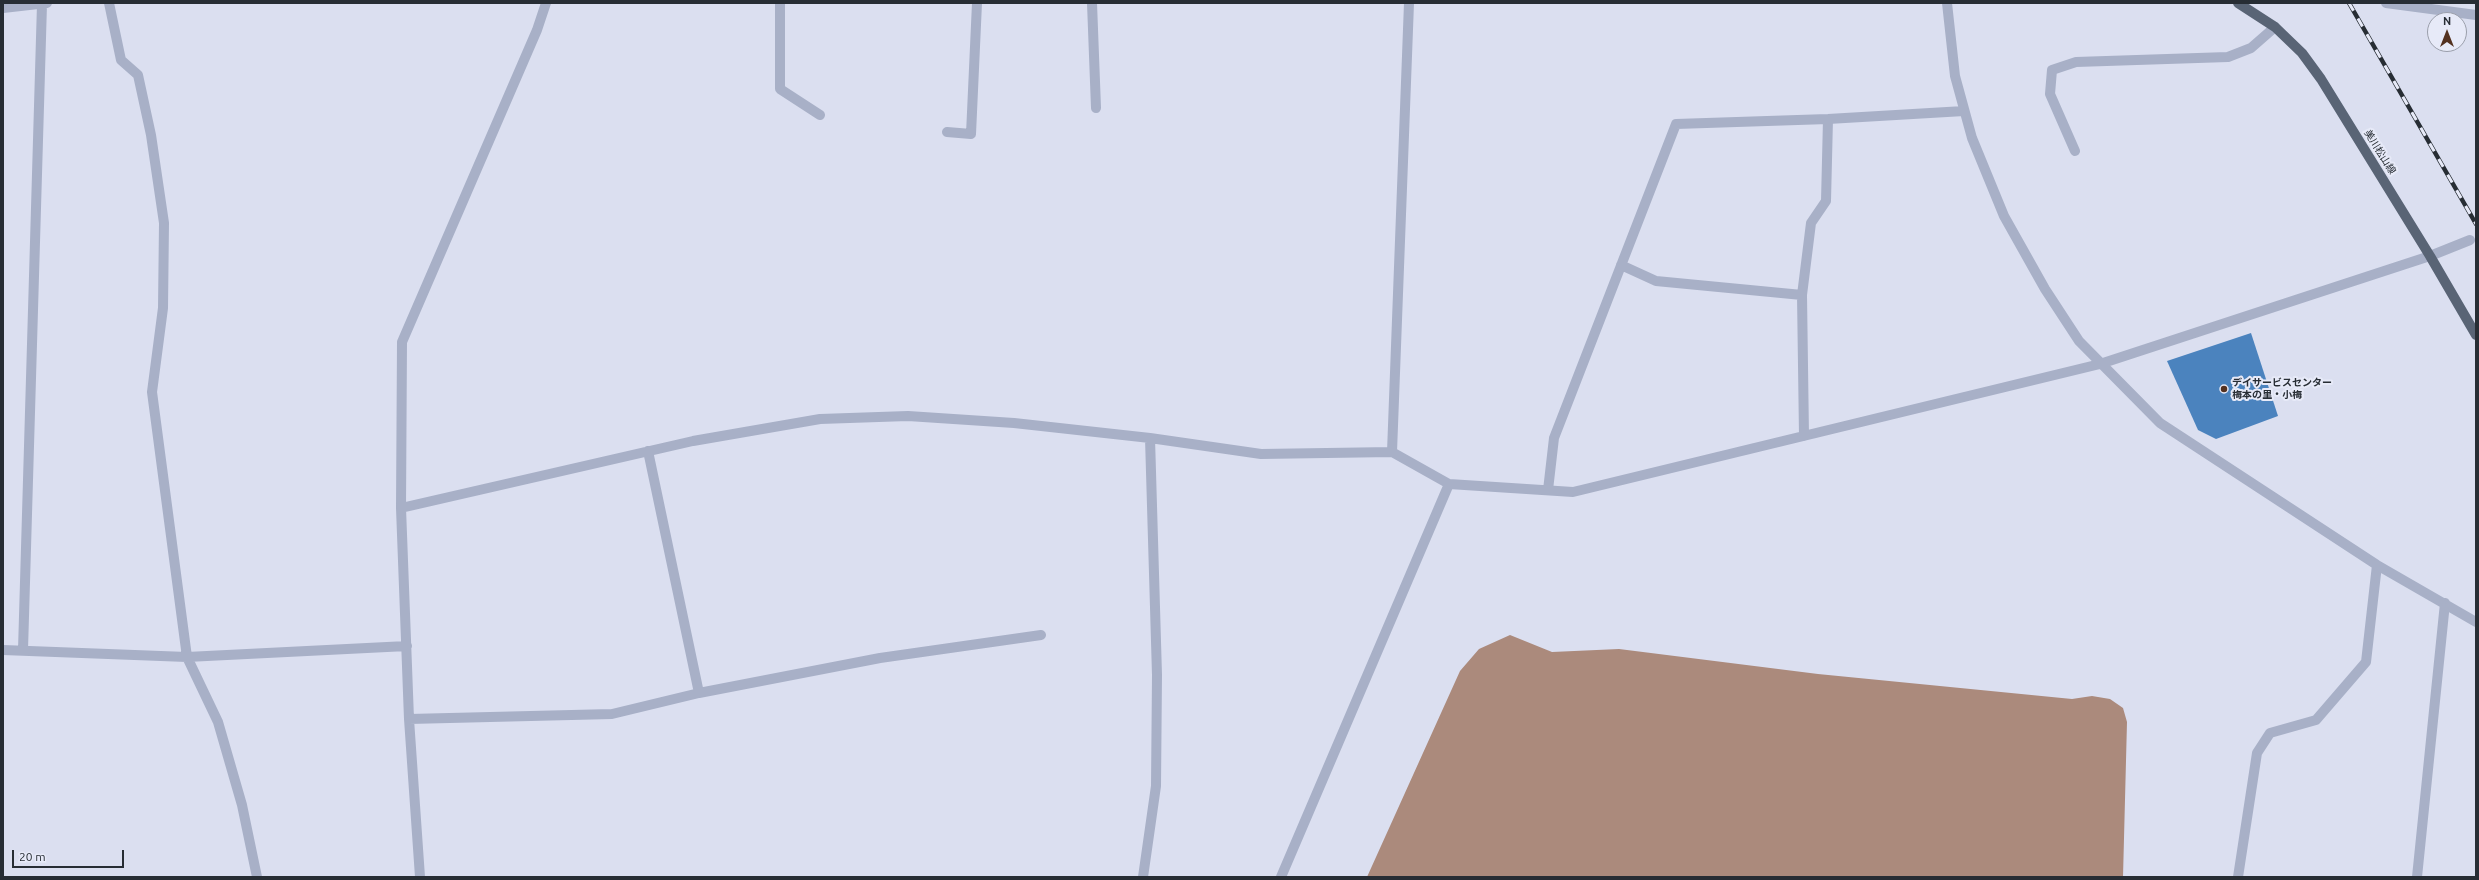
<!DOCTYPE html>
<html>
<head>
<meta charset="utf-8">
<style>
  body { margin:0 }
  #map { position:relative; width:2479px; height:880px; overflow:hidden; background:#dbdff0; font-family:Ubuntu,sans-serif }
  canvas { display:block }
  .frame { position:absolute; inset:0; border:4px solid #272d34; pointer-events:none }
  .north { position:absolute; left:2427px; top:12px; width:40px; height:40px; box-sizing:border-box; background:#e7eaf8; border:1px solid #9a9eaa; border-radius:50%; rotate:0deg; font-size:11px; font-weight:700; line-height:16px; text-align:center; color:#272d34 }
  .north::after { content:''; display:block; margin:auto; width:14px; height:18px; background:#533120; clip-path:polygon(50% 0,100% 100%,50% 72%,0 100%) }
  .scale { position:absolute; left:12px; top:850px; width:112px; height:18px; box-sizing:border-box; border:2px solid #272d34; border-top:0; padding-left:5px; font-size:12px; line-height:14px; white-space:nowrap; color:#272d34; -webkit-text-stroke:3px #e7eaf8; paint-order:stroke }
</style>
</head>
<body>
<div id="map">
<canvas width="2479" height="880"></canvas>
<div class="frame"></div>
<div class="north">N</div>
<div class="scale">20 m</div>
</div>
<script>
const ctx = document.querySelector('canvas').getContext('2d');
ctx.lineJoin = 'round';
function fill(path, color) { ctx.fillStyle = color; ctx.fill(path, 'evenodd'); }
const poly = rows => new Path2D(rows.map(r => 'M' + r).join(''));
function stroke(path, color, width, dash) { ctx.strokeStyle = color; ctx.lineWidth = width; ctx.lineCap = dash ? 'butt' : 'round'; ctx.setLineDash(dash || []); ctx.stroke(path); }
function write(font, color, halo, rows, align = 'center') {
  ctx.font = font + ' Ubuntu,"Noto Sans JP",sans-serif'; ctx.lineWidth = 4; ctx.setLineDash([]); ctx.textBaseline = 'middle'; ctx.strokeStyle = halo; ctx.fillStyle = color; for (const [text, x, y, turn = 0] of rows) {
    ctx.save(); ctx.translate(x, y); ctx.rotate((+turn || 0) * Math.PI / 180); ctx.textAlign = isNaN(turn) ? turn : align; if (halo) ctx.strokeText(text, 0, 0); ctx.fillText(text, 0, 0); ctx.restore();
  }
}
const water = poly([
  [1510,635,1552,652,1619,649,1818,674,2072,699,2092,696,2110,699,2123,708,2127,722,2123,877,1367,877,1460,671,1479,649]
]);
const building = poly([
  [2251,333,2278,416,2216,439,2198,430,2167,361]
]);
const minor = poly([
  [109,3,121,60,138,75,151,135,164,223,163,308,152,392,187,657,218,722,242,805,257,877],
  [780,3,780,89,820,115],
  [1092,3,1096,108],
  [1947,3,1955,76,1972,138,2004,216,2045,289,2079,341,2160,423,2377,565,2476,622],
  [2386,3,2476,15],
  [3,8,47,3],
  [947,132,971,134,977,3],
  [2075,151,2050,94,2052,70,2076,62,2228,57,2251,48,2275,27],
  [1621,265,1656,281,1802,295],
  [1804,436,1802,295,1811,223,1826,201,1828,119],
  [648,451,699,693],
  [1392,452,1409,3],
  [1548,490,1554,438,1676,124,1828,119,1964,111],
  [401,508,693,441,820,419,908,416,1014,423,1150,438,1261,454,1392,452,1449,484,1573,492,2100,364,2430,256,2470,240],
  [3,650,187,657,407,646],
  [23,650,42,4],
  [409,719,612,714,699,693,880,658,1041,635],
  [420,877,409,719,401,508,402,342,537,30,546,3],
  [1143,877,1156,786,1157,675,1150,438],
  [1281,877,1449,484],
  [2238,877,2257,753,2270,733,2316,720,2366,662,2377,565],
  [2417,877,2445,603]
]);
const major = poly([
  [2238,3,2275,27,2302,53,2321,79,2430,256,2476,335]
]);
const rail = poly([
  [2349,3,2476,224]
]);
const markers = [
  [2224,389,4,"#533120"]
];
const streetNames = [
  ["美川松山線",2380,152,58]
];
const poiNames = [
  ["デイサービスセンター",2232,383],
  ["梅本の里・小梅",2232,395]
];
fill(water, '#ab8a7c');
fill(building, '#4b83be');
stroke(minor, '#a8b0c7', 10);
stroke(major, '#596475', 10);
stroke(rail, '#272d34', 4.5);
stroke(rail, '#e7eaf8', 3, [9]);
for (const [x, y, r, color] of markers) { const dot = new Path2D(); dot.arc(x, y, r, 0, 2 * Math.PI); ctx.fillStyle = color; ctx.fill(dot); stroke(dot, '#e7eaf8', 1.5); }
write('10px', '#272d34', '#e7eaf8', streetNames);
write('bold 10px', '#272d34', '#e7eaf8', poiNames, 'left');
</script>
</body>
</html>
